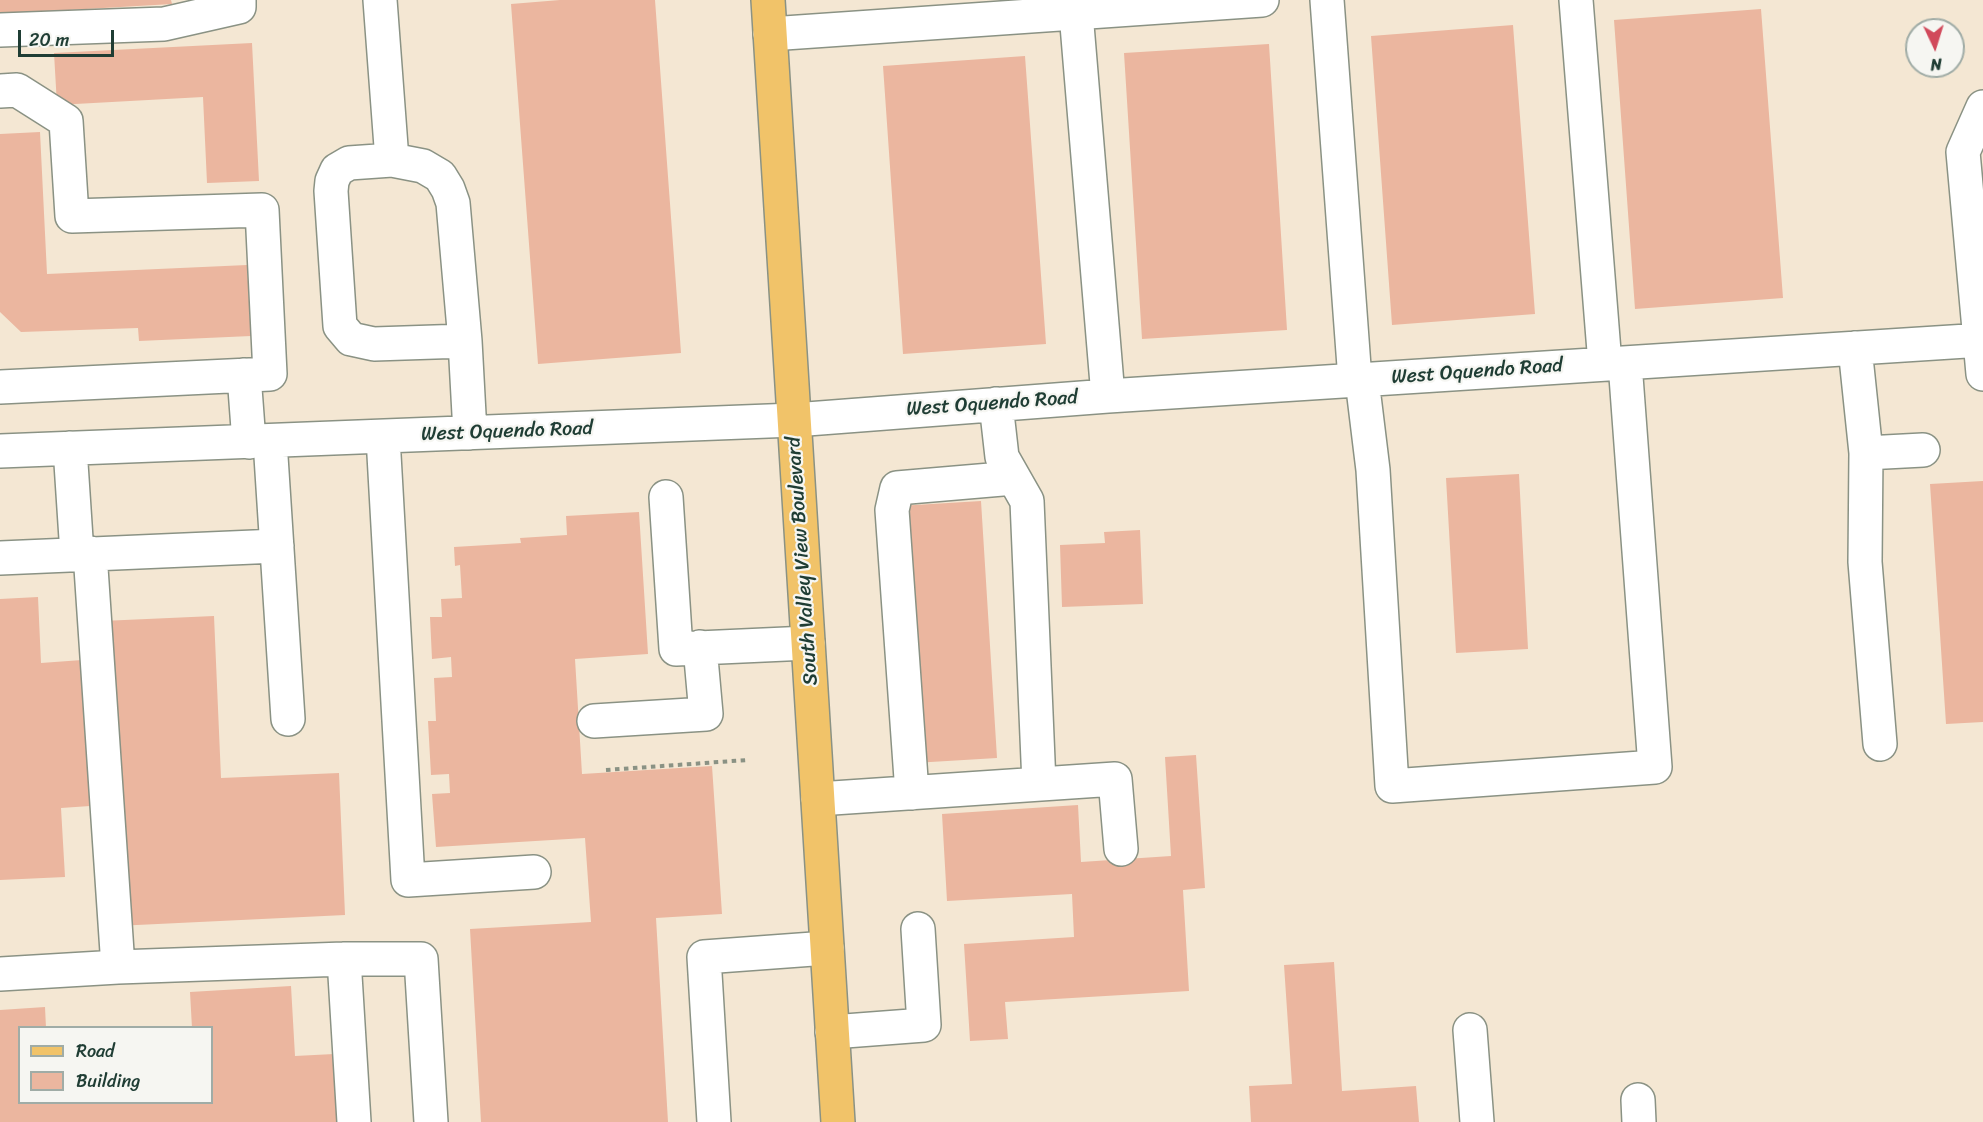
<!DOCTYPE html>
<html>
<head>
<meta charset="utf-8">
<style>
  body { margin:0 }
  #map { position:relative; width:1983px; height:1122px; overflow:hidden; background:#f4e7d3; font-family:Sriracha,sans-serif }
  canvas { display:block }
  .legend { position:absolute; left:18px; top:1026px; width:195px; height:78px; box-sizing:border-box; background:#f6f6f2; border:2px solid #a0aca6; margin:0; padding:8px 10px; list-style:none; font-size:18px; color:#1f3d34 }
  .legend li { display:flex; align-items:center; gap:12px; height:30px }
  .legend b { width:30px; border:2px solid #a0aca6 }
  .north { position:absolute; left:1905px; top:18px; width:60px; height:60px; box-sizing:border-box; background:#f6f6f2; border:2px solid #a0aca6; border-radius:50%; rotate:176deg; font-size:16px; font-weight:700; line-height:24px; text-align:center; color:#1f3d34 }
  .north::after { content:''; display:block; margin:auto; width:21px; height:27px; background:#d1495b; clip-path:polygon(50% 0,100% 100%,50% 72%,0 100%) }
  .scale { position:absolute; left:18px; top:30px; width:96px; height:27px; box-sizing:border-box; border:3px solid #1f3d34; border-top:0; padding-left:8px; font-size:18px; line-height:21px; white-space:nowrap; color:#1f3d34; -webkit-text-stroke:4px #f6f6f2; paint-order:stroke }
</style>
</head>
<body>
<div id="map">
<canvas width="1983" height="1122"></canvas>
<ul class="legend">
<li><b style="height:8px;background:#f1c369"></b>Road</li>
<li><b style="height:16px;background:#ebb69f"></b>Building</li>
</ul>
<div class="north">N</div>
<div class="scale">20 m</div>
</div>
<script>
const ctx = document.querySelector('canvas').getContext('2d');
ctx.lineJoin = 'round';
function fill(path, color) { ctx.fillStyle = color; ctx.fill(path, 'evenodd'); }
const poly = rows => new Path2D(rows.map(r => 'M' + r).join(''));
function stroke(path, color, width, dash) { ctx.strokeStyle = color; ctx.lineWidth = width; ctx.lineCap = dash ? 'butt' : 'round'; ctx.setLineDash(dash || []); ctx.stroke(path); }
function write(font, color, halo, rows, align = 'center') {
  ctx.font = font + ' Sriracha,sans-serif'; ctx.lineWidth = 4.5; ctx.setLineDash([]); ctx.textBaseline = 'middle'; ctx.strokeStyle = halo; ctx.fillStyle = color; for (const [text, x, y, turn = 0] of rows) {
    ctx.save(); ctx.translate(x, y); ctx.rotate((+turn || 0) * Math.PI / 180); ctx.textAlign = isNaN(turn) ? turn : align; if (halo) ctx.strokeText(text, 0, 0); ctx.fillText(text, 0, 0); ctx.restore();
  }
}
const building = poly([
  [0,0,171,0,172,4,0,14],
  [560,0,655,0,681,353,538,364,511,4],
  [1761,9,1783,298,1635,309,1614,20],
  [1513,25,1535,314,1392,325,1371,36],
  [252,43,259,181,207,183,203,97,57,105,54,53],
  [1269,44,1287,330,1142,339,1124,53],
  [1025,56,1046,344,903,354,883,66],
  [40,132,47,274,247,265,251,336,139,341,138,328,21,332,0,312,0,134],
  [1519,474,1528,649,1456,653,1446,478],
  [1983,481,1983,722,1946,724,1930,484],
  [981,501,997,758,914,763,899,506],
  [639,512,648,654,575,659,582,774,712,766,722,914,656,918,668,1122,481,1122,470,929,591,922,585,838,436,847,432,794,450,793,449,774,431,775,428,721,436,721,434,678,452,677,451,657,432,659,430,617,442,617,441,599,462,598,460,565,455,566,454,547,521,543,520,538,567,535,566,516],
  [1140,530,1143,604,1062,607,1060,545,1105,543,1104,532],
  [38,597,41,663,82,660,90,806,61,808,65,877,0,880,0,599],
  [214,616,221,778,339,773,345,915,116,926,102,621],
  [1196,755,1205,888,1183,890,1189,991,1005,1002,1008,1039,970,1041,964,944,1074,937,1072,894,947,901,942,814,1078,805,1081,862,1171,856,1165,757],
  [1334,962,1342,1091,1416,1086,1419,1122,1251,1122,1249,1086,1292,1084,1284,965],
  [291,986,295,1056,334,1054,337,1122,0,1122,0,1010,45,1007,46,1028,20,1028,20,1102,212,1102,212,1028,192,1028,190,992]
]);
const path = poly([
  [606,770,747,760]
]);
const minor = poly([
  [380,0,392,160,423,166,440,176,448,189,453,203,465,341,470,433],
  [1327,0,1355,380],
  [1576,0,1605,364],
  [1076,13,1108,396],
  [0,30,164,24,239,7,239,0],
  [770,34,1262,0],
  [0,91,17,90,66,121,72,216,262,210,270,374,0,387],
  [392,160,349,163,337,170,332,181,331,191,340,326,351,339,374,344,465,341],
  [1975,285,1963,152,1983,107],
  [1983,285,1975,285,1983,374],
  [1855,348,1866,453,1923,450],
  [244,375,249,442],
  [1362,380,1373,470,1392,786,1655,767,1625,363],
  [996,404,1002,457,1027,501,1039,784],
  [383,437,408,880,534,872],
  [270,441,288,719],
  [70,448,77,554],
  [0,451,794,420,1108,396,1983,340],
  [1866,453,1865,562,1880,744],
  [666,497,676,649,808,643],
  [90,553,118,967],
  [0,558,277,546],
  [594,721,706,714,700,647],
  [912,793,892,510,897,488,1014,478],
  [818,799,1115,779,1121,849],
  [344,959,354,1122],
  [0,974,118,967,344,959,421,959,431,1122],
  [1470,1030,1477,1122],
  [832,1032,924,1025,918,929],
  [1638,1100,1639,1122],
  [714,1122,704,957,827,948]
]);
const major = poly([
  [768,0,838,1122]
]);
const streetNames = [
  ["West Oquendo Road",1477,372,-4],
  ["West Oquendo Road",992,404,-4],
  ["West Oquendo Road",507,432,-2],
  ["South Valley View Boulevard",803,561,-94]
];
fill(building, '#ebb69f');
stroke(minor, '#8a9284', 36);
stroke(major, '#8a9284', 36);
stroke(path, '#8a9284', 4, [4.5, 4.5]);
stroke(minor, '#fff', 33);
stroke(major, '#f1c369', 33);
write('20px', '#1f3d34', '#f6f6f2', streetNames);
</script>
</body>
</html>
